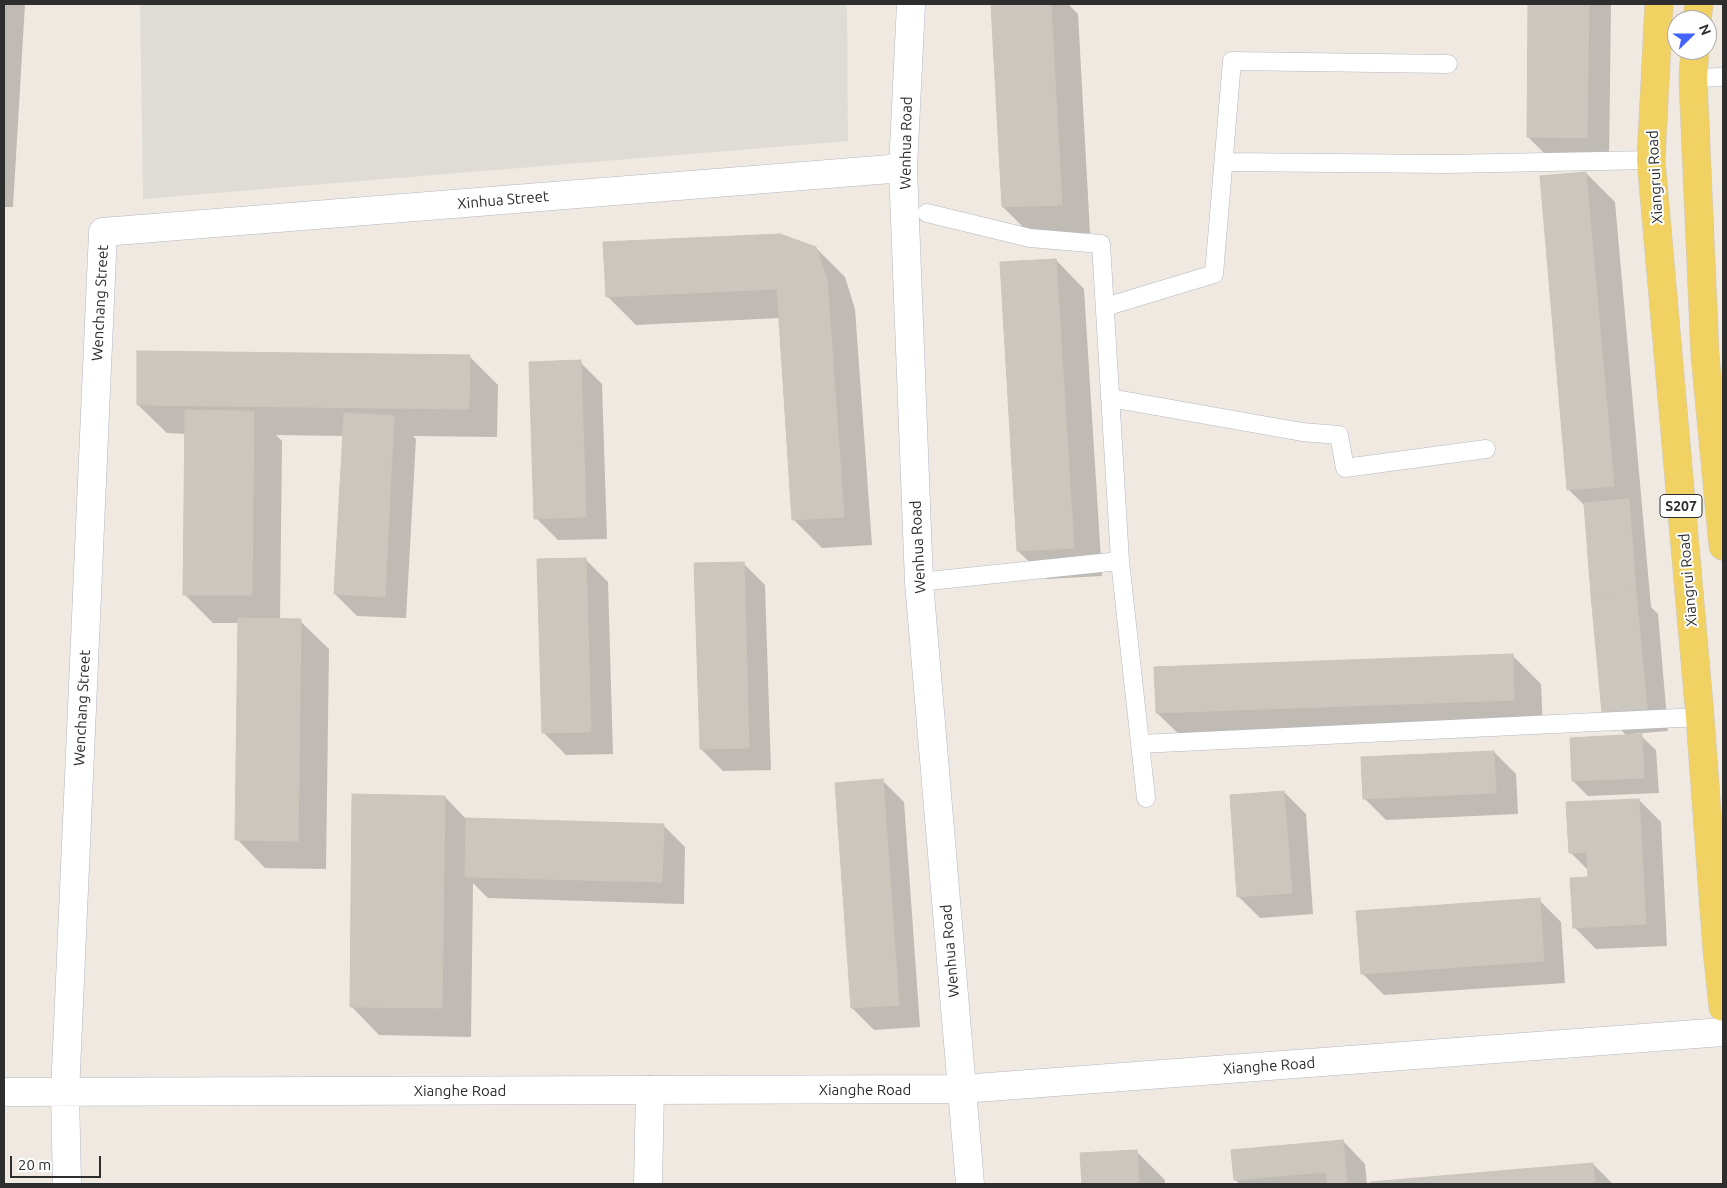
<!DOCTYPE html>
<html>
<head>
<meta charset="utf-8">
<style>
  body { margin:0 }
  #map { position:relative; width:1727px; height:1188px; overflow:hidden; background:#efe9e1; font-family:Ubuntu,sans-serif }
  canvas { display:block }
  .frame { position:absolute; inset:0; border:5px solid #2e2e2e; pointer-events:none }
  .north { position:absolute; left:1667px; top:10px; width:50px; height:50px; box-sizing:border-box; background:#fff; border:1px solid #ababab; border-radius:50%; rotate:68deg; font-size:14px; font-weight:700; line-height:20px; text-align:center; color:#2e2e2e }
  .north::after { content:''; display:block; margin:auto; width:18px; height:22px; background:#4264fb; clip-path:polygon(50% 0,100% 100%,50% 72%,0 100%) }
  .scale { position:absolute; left:10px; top:1156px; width:91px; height:22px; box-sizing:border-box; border:2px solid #2e2e2e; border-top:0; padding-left:6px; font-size:15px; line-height:18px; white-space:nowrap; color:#2e2e2e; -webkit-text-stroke:4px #fff; paint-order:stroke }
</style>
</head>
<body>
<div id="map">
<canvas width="1727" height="1188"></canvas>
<div class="frame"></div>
<div class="north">N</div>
<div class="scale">20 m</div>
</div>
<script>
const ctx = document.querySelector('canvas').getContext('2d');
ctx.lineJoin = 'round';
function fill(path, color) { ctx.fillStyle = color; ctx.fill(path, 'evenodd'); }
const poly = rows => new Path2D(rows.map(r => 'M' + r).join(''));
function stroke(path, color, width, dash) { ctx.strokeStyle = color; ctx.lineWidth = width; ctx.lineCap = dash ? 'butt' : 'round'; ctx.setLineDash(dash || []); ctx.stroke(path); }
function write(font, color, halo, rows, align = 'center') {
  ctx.font = font + ' Ubuntu,sans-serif'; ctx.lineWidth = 4; ctx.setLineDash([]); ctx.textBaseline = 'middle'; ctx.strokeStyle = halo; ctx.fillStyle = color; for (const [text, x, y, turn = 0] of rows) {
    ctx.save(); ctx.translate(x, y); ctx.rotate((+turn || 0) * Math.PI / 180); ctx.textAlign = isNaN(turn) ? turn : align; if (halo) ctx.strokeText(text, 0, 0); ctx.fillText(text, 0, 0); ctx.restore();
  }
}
const plaza = poly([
  [140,4,847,4,848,141,143,199]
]);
const shadow = poly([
  [4,4,25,4,13,207,4,207],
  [992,4,1068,4,1078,14,1090,233,1032,236,1003,207],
  [1530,4,1611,4,1609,160,1550,159,1528,137],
  [1586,173,1615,202,1651,607,1658,614,1668,731,1631,734,1631,736,1641,736,1656,750,1659,793,1588,796,1573,781,1627,736,1603,712,1585,506,1568,489],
  [816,248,845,277,855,309,872,545,822,548,794,520,780,318,636,325,607,296],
  [1056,260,1084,289,1102,576,1047,579,1018,551],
  [469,356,498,385,497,437,413,436,416,439,406,618,357,616,335,594,344,436,276,435,282,441,280,620,300,621,329,649,326,869,265,868,237,839,239,623,213,623,184,594,186,434,167,433,138,405],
  [580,362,602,384,607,539,558,540,536,518],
  [586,560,608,582,613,754,566,755,544,733],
  [743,563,765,585,771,770,723,771,701,749],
  [1512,655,1541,684,1543,729,1186,741,1157,713],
  [1494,752,1516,774,1518,814,1386,820,1364,798],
  [882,780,904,802,920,1027,874,1030,852,1008],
  [1284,792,1306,814,1313,914,1260,918,1238,896],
  [445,797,467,820,663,825,685,847,684,904,488,898,473,883,471,1037,379,1035,351,1006],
  [1639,800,1661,822,1667,946,1596,949,1574,927,1589,878,1589,871,1570,852],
  [1539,900,1561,922,1565,983,1384,995,1362,973],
  [1343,1141,1365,1164,1367,1184,1240,1184,1235,1180],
  [1136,1151,1165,1180,1165,1184,1083,1184,1081,1155],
  [1593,1164,1613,1184,1372,1184,1371,1183]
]);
const building = poly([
  [991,4,1051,4,1062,205,1002,207,991,4],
  [1528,4,1589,4,1587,138,1527,137,1528,4],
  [1586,172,1614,486,1567,490,1540,176,1586,172],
  [780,234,816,247,827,279,844,517,792,520,777,289,606,297,603,242,780,234],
  [1056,259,1074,548,1017,551,1000,262,1056,259],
  [137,351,470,355,469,409,137,405,137,351],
  [581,360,586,517,534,519,529,362,581,360],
  [185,410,254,411,252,595,183,595,185,410],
  [344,413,394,416,385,597,334,594,344,413],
  [1629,499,1636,591,1591,595,1584,503,1629,499],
  [586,558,591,732,542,733,537,559,586,558],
  [744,562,749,748,700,749,694,563,744,562],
  [1636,591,1647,709,1602,713,1591,595,1636,591],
  [238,618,301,619,298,841,235,840,238,618],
  [1513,654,1514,700,1156,713,1154,667,1513,654],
  [1642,734,1644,778,1572,781,1570,738,1642,734],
  [1494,751,1496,793,1363,799,1361,757,1494,751],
  [883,779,899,1005,851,1008,835,783,883,779],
  [1284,791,1292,893,1237,897,1230,795,1284,791],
  [352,794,445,796,442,1008,350,1007,352,794],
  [1639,799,1646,924,1573,928,1570,878,1588,877,1587,852,1569,853,1566,802,1639,799],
  [466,818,664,824,662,882,465,877,466,818],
  [1540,898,1544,961,1361,974,1356,911,1540,898],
  [1343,1140,1347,1184,1327,1184,1326,1172,1234,1180,1231,1150,1343,1140],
  [1137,1150,1139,1184,1082,1184,1080,1153,1137,1150],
  [1593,1163,1595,1184,1370,1184,1370,1182,1593,1163]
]);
const lane = poly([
  [1693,78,1723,77],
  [1224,162,1446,164,1651,160],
  [927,213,1030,238,1101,244,1120,561],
  [1105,307,1214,274,1232,61,1448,64],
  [1110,398,1302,432,1339,435,1345,468,1486,449],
  [919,582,1120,561,1146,798],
  [1140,744,1700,717]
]);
const street = poly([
  [648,1184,650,1090]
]);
const secondary = poly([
  [911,4,903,168,919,582,970,1184],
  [4,1092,962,1089,1723,1032],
  [67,1184,65,1093,103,232,903,168]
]);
const primary = poly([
  [1659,4,1651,160,1700,717,1717,950,1723,1007],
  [1697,20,1699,4],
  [1695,50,1693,78,1705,355,1723,546]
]);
const shields = [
  [1681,506,42]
];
const shieldNames = [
  ["S207",1681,506]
];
const streetNames = [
  ["Wenhua Road",906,143,-89],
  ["Xiangrui Road",1655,177,-93],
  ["Xinhua Street",503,200,-5],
  ["Wenchang Street",100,303,-87],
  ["Wenhua Road",918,547,-93],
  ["Xiangrui Road",1688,580,-95],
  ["Wenchang Street",82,708,-87],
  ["Wenhua Road",950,951,-95],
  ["Xianghe Road",1269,1066,-4],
  ["Xianghe Road",865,1090],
  ["Xianghe Road",460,1091]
];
fill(plaza, '#dfdcd8');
fill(shadow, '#0003');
fill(building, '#cbc7bf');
stroke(building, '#cbc5ba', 1);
stroke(lane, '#b4b7c1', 19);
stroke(street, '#b4b7c1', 29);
stroke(secondary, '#b4b7c1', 29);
stroke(primary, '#c9c9c9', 29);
stroke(lane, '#fff', 18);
stroke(street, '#fff', 28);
stroke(secondary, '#fff', 28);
stroke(primary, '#f2d163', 28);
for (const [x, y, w] of shields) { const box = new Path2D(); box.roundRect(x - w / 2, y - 11.5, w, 23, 4); ctx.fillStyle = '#fff'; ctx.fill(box); stroke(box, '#2e2e2e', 1); }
write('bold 14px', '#2e2e2e', null, shieldNames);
write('15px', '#2e2e2e', '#fff', streetNames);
</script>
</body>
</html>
